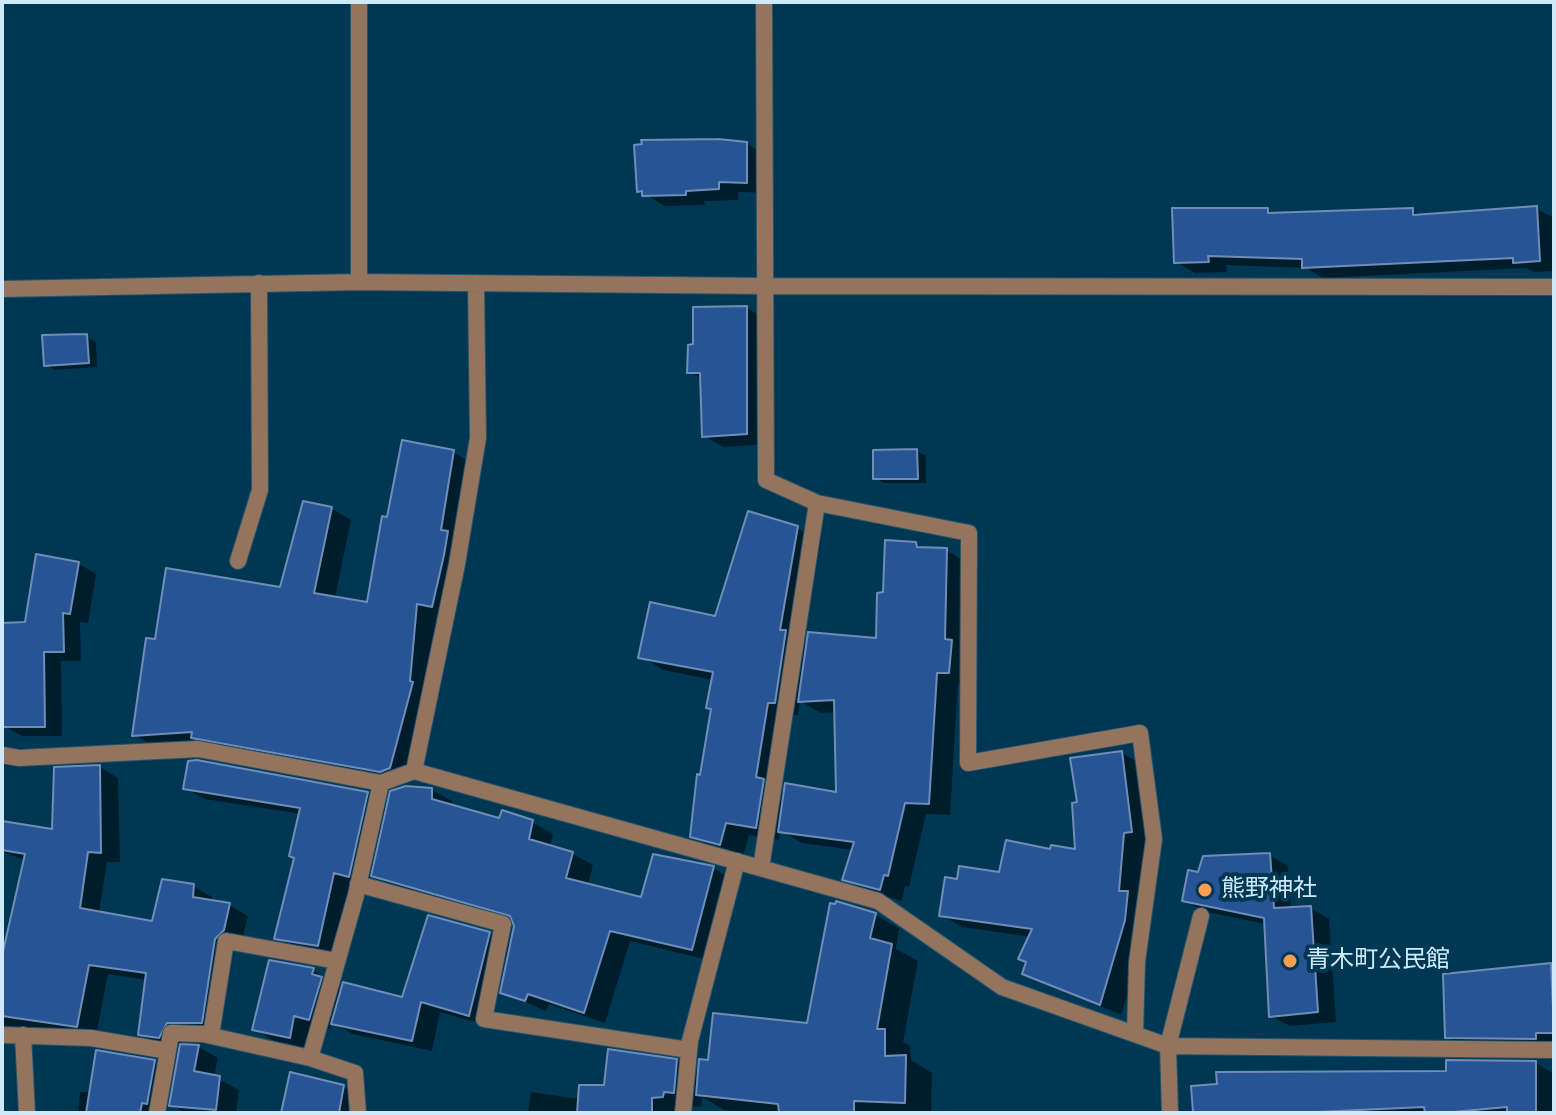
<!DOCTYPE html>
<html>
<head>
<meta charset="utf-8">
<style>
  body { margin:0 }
  #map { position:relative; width:1556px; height:1115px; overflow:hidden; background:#003854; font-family:"Nunito Sans",sans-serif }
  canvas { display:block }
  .frame { position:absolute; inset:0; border:4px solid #cfe9fa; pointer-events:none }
</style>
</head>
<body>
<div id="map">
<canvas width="1556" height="1115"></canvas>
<div class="frame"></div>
</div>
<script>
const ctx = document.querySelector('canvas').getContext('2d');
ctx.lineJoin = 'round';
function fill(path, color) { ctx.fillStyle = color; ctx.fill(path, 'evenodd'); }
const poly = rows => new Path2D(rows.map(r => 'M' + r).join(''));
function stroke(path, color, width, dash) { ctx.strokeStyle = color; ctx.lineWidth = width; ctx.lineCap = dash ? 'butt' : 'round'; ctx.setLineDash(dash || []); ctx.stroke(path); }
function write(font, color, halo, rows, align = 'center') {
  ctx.font = font + ' "Nunito Sans","Noto Sans JP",sans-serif'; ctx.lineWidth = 8; ctx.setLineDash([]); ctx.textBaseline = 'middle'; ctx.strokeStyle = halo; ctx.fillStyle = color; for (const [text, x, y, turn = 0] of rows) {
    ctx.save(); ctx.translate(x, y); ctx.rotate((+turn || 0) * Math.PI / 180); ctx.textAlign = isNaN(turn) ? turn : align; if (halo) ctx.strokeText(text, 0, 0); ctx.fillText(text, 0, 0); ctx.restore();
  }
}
const shadow = poly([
  [747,144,766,155,766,193,738,192,738,200,704,201,705,205,664,206,639,190],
  [1537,209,1554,218,1554,271,1534,272,1526,268,1323,278,1306,268,1226,265,1227,272,1195,273,1176,262,1268,210,1277,215,1412,210,1424,217],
  [747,308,766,319,766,444,723,447,704,436,703,379,689,372],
  [86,336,96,342,97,367,55,370,46,365],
  [917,451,926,456,926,483,884,483,875,478],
  [453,452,473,464,452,617,437,614,429,692,410,779,154,747,135,735,156,641,282,589,331,508,351,520,335,598,368,604,388,520],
  [797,528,821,541,803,642,808,645,878,640,885,594,916,544,925,549,946,550,967,563,970,684,958,684,950,815,926,814,909,887,905,886,902,901,866,891,845,879,853,850,802,843,780,830,779,840,749,835,743,857,715,849,692,836,713,709,713,680,664,670,641,657,716,618],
  [800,701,821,713,837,712,838,794,786,794,779,790,791,715,798,715],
  [37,556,79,564,96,574,88,623,80,622,81,661,61,661,62,736,22,736,4,726,2,718,2,625,26,624],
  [1122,753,1143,765,1153,843,1145,844,1140,900,1146,933,1121,1015,1025,973,1031,937,962,927,941,915,959,881,1000,874,1052,852,1078,852,1080,803],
  [100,767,118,778,120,862,107,862,99,913,154,923,193,886,212,897,212,902,229,905,248,916,242,941,234,950,220,1033,186,1033,179,1046,199,1047,218,1058,214,1077,239,1090,236,1113,186,1113,172,1105,182,1048,159,1045,140,1034,147,980,108,974,96,1036,2,1025,2,965,25,860,2,852,2,823,54,831],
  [185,788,367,794,389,806,432,790,452,801,452,807,500,820,532,822,553,834,550,847,573,854,593,865,588,885,643,900,713,868,734,880,712,961,630,941,605,1023,549,1004,546,1011,503,992,510,955,507,954,489,1026,440,1012,432,1051,353,1034,331,1022,329,1029,313,1026,309,1048,274,1041,254,1029,313,970,342,991,404,999,489,934,512,947,514,921,394,887,371,874,368,886,353,883,338,956,296,949,277,938,296,858,301,814,205,799],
  [1269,855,1288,866,1291,910,1311,908,1329,919,1336,1022,1290,1026,1271,1016,1266,924,1202,911,1184,900,1200,874],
  [872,913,899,928,896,949,918,961,903,1042,910,1046,911,1060,932,1073,931,1113,757,1113,724,1110,702,1097,701,1107,690,1106,679,1113,528,1113,531,1092,580,1099,676,1061,700,1075,710,1062,808,1025],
  [1551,965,1554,967,1554,1042,1464,1047,1447,1037],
  [155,1062,172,1072,162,1113,78,1113,80,1092,91,1092],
  [1536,1063,1553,1073,1554,1113,1195,1111],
  [344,1087,363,1098,360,1113,284,1113]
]);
const building = poly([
  [718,139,747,142,747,183,719,182,719,189,686,191,686,195,642,196,642,191,637,192,634,145,642,144,641,140,718,139],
  [1537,206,1540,261,1513,263,1513,258,1302,268,1302,259,1208,256,1209,262,1174,263,1172,208,1268,208,1268,213,1413,208,1413,215,1537,206],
  [747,306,747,434,702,437,700,373,687,373,688,345,693,344,693,307,747,306],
  [87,334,89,363,44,366,42,335,87,334],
  [402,440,454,450,441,530,448,531,444,555,432,607,417,604,410,681,413,682,390,768,380,772,191,738,192,732,132,736,146,638,155,639,166,568,280,587,303,501,332,507,314,593,367,602,382,516,387,517,402,440],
  [917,449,918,479,873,479,873,450,917,449],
  [748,511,798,526,780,630,786,630,775,703,768,703,756,777,764,779,756,828,726,823,720,845,690,837,697,774,700,775,711,709,706,708,713,672,638,658,650,602,715,616,748,511],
  [885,540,916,542,917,547,947,548,945,639,952,640,949,673,937,673,929,804,905,803,888,876,884,875,880,890,842,880,854,842,778,832,785,783,836,792,834,700,798,702,808,632,876,638,877,593,883,592,885,540],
  [36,554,79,562,70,614,63,613,64,652,44,652,45,727,2,727,2,623,25,622,36,554],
  [1122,751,1132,832,1124,833,1119,891,1128,891,1125,920,1100,1005,1022,974,1026,962,1018,959,1032,929,939,916,945,877,957,879,959,866,999,872,1006,840,1050,849,1051,845,1075,849,1072,803,1077,802,1070,758,1122,751],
  [197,760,368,792,349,877,334,873,318,946,274,939,294,858,289,856,300,808,183,789,188,761,197,760],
  [100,765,101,853,88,852,80,908,152,921,162,879,194,884,193,897,230,903,224,930,215,939,202,1023,167,1023,159,1038,138,1035,146,973,89,965,77,1027,2,1016,2,956,25,854,2,850,2,821,52,829,54,767,100,765],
  [406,786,432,788,432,799,499,818,502,810,533,820,529,839,573,852,566,878,641,897,653,854,714,866,692,950,610,931,584,1013,528,994,525,1001,500,993,514,926,510,916,371,876,390,791,406,786],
  [1270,853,1274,908,1311,906,1318,1012,1269,1017,1264,918,1182,901,1188,870,1198,872,1203,856,1270,853],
  [836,901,876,913,870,938,892,944,877,1029,885,1029,885,1056,906,1055,905,1103,854,1101,854,1113,779,1113,778,1104,696,1095,699,1059,708,1060,713,1013,807,1023,830,903,835,904,836,901],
  [428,915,490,932,469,1016,421,1002,412,1041,331,1024,343,982,402,997,428,915],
  [269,960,314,968,312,974,322,977,309,1020,294,1016,290,1038,252,1030,269,960],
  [1551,963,1554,1033,1536,1033,1536,1039,1445,1038,1443,974,1551,963],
  [180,1044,199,1045,194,1071,220,1076,216,1110,169,1106,180,1044],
  [608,1049,677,1059,674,1093,664,1092,663,1097,652,1098,652,1113,577,1113,579,1085,604,1085,608,1049],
  [96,1050,155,1060,147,1104,142,1103,140,1113,86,1113,96,1050],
  [1446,1060,1536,1061,1536,1113,1507,1113,1507,1107,1442,1113,1425,1113,1424,1107,1294,1113,1193,1112,1191,1086,1217,1084,1216,1072,1446,1071,1446,1060],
  [290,1072,344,1085,339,1113,281,1113,290,1072]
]);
const lane = poly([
  [1168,1046,1201,916]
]);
const street = poly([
  [359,2,359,282],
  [764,2,766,480,817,503,969,533,968,763,1140,733,1154,839,1137,962,1135,1034],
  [2,289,359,282,763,286,1554,287],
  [238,561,260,490,259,283],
  [2,755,19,758,198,749,381,783,414,771,457,564,478,438,476,283],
  [414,771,878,901,1002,987,1168,1046,1554,1050],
  [761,868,817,503],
  [358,884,503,924,484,1019,689,1050],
  [2,1035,91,1038,168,1051,171,1033,203,1034,310,1058],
  [23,1035,27,1113],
  [211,1035,226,941,337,961],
  [1168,1046,1170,1113],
  [157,1113,168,1051],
  [358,1113,355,1073,310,1058,356,895,381,783],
  [683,1113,690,1041,737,861]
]);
const markers = [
  [1205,890,8,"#fb9e51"],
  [1290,961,8,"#fb9e51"]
];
const poiNames = [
  ["熊野神社",1221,890],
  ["青木町公民館",1306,961]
];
fill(shadow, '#0007');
fill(building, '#275495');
stroke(building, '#708db8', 2);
stroke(lane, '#21546f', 18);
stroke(street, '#21546f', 18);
stroke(lane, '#94745d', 16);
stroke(street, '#94745d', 16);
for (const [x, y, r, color] of markers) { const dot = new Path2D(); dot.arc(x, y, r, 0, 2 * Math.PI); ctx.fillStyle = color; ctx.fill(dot); stroke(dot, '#003854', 3); }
write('24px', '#cfe9fa', '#003854', poiNames, 'left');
</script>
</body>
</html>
